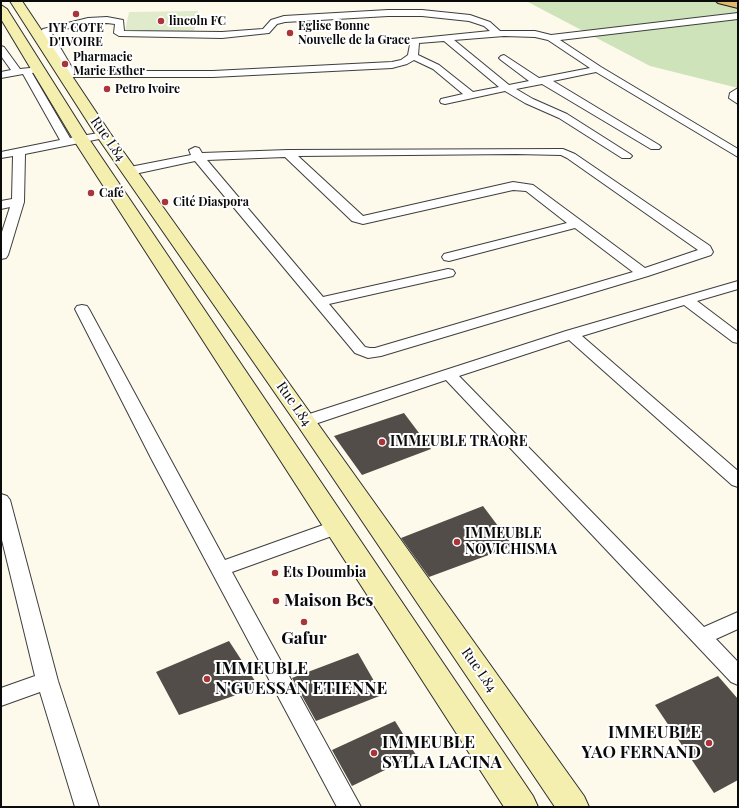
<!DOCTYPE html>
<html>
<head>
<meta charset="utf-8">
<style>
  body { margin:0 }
  #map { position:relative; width:739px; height:808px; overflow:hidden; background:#fdfaec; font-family:"Playfair Display",serif }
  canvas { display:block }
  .frame { position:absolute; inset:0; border:2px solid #0b0b0b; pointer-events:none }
</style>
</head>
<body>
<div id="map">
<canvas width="739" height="808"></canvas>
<div class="frame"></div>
</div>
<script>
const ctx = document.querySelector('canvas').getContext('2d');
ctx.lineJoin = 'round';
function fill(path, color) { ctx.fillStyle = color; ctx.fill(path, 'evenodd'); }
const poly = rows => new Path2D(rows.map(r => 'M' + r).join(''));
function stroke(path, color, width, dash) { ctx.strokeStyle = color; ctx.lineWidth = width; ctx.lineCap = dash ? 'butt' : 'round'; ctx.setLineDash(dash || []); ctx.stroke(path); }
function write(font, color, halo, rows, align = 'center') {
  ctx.font = font + ' "Playfair Display",serif'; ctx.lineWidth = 4; ctx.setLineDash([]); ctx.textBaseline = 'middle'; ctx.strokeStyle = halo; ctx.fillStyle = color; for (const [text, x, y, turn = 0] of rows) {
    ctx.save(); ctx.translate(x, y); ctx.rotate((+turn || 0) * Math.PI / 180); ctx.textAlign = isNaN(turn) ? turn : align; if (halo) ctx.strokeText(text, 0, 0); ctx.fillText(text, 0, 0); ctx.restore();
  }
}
const green = poly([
  [526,1,738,1,738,88,650,66]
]);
const pitch = poly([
  [198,11,194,31,125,31,129,12]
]);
const building = poly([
  [404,413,431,449,362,475,334,436],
  [483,506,513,546,429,577,401,538],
  [229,641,259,687,179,715,156,672],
  [358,653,382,695,316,721,292,678],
  [718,676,738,699,738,780,714,793,655,705],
  [395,721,416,755,352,786,332,750]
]);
const minor = poly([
  [388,10,422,10,470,15,490,22,500,31,535,31,551,35,738,13,738,19,560,40,601,67,738,149,738,157,596,72,553,81,659,145,661,147,659,149,651,149,542,84,516,89,533,99,567,114,630,154,632,156,630,158,622,158,559,118,525,103,505,91,445,104,441,103,440,101,441,99,463,94,433,69,414,60,407,64,392,68,213,77,64,77,59,74,64,71,41,31,43,29,88,18,107,17,123,20,124,31,222,32,263,29,271,20,284,16,388,10],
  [388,16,422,16,469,21,484,26,490,31,411,39,408,55,401,60,392,62,213,71,74,71,51,32,88,24,107,23,115,24,114,33,119,36,222,38,269,33,277,24,285,22,388,16],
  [504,36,535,37,548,40,590,68,539,78,504,55,501,56,499,58,501,60,529,81,509,85,454,40,504,36],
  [444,41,499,87,473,92,439,65,418,55,419,43,444,41],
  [1,46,4,47,20,69,40,67,42,69,40,71,32,73,70,138,104,132,110,135,104,138,25,154,24,202,8,255,6,258,1,259,1,235,10,207,1,209,1,201,12,199,13,156,1,158,1,152,60,140,23,74,1,78,1,72,11,70,1,56,1,46],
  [738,88,738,104,729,98,730,93,738,88],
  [195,147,199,148,202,153,288,150,563,149,575,154,710,246,713,252,711,255,648,276,381,356,368,358,355,353,195,161,130,175,124,171,130,167,191,155,189,150,195,147],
  [516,154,561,155,567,158,698,250,645,268,533,185,513,182,363,216,298,156,516,154],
  [285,157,352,221,363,224,513,190,526,191,567,223,444,254,442,257,444,260,449,261,575,228,633,272,375,348,370,348,365,347,329,304,453,276,455,273,453,270,448,269,323,297,207,160,285,157],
  [738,281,738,289,697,301,738,332,738,343,733,342,684,305,582,336,738,471,738,487,732,485,569,340,459,376,704,627,738,612,738,629,716,639,738,662,738,685,731,682,446,380,312,425,306,426,300,425,298,421,300,417,566,331,738,281],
  [82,305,87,306,89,309,225,560,337,520,343,522,346,527,343,532,232,572,361,807,337,807,152,460,75,309,77,306,82,305],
  [1,494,7,496,10,500,58,681,99,807,75,807,40,692,1,706,1,688,35,676,1,536,1,494]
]);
const secondary = poly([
  [10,1,22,1,110,133,584,796,589,807,555,807,298,426,96,135,10,1],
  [1,5,7,9,89,139,533,796,538,807,504,807,73,139,1,19,1,5]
]);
const trunk = poly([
  [716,1,738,1,738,8,718,3,716,1]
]);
const markers = [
  [76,14,4,"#aa3538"],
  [161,21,4,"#aa3538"],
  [290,33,4,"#aa3538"],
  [65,64,4,"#aa3538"],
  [107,89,4,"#aa3538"],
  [91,193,4,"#aa3538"],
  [165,202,4,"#aa3538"],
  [382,442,4,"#aa3538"],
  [457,542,4,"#aa3538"],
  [275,573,4,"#aa3538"],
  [276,601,4,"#aa3538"],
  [304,622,4,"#aa3538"],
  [207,679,4,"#aa3538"],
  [709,743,4,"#aa3538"],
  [374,753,4,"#aa3538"]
];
const farPoinames = [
  ["lincoln FC",169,21],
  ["Eglise Bonne",298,26],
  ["Nouvelle de la Grace",298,40],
  ["IYF COTE",76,28,"center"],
  ["D'IVOIRE",76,42,"center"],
  ["Pharmacie",73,57],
  ["Marie Esther",73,71],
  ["Petro Ivoire",115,89],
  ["Café",99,193],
  ["Cité Diaspora",173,202]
];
const streetNames = [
  ["Rue L84",108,139,55],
  ["Rue L84",294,404,55],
  ["Rue L84",479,670,55]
];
const poiNames = [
  ["IMMEUBLE TRAORE",390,442],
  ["IMMEUBLE",465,534],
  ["NOVICHISMA",465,550],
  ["Ets Doumbia",283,573]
];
const nearPoinames = [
  ["Maison Bcs",284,601],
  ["Gafur",304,639,"center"],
  ["IMMEUBLE",215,669],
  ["N'GUESSAN ETIENNE",215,689],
  ["IMMEUBLE",701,733,"right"],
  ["YAO FERNAND",701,753,"right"],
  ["IMMEUBLE",382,743],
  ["SYLLA LACINA",382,763]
];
fill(green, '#cee3ba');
fill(pitch, '#dfebcb');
fill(building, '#534d49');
stroke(minor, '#3e3e3e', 2);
stroke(secondary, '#2d2d2d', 2);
stroke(trunk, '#1c1c1c', 2);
fill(minor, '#fff');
fill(secondary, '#f5efaf');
fill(trunk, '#e6b86a');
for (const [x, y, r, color] of markers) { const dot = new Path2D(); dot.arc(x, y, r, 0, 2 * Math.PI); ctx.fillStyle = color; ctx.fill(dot); stroke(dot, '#fff', 1.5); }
write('bold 12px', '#0b0b0b', '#fff', farPoinames, 'left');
write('14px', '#0b0b0b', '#fff', streetNames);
write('bold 14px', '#0b0b0b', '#fff', poiNames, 'left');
write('bold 17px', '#0b0b0b', '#fff', nearPoinames, 'left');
</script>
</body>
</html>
